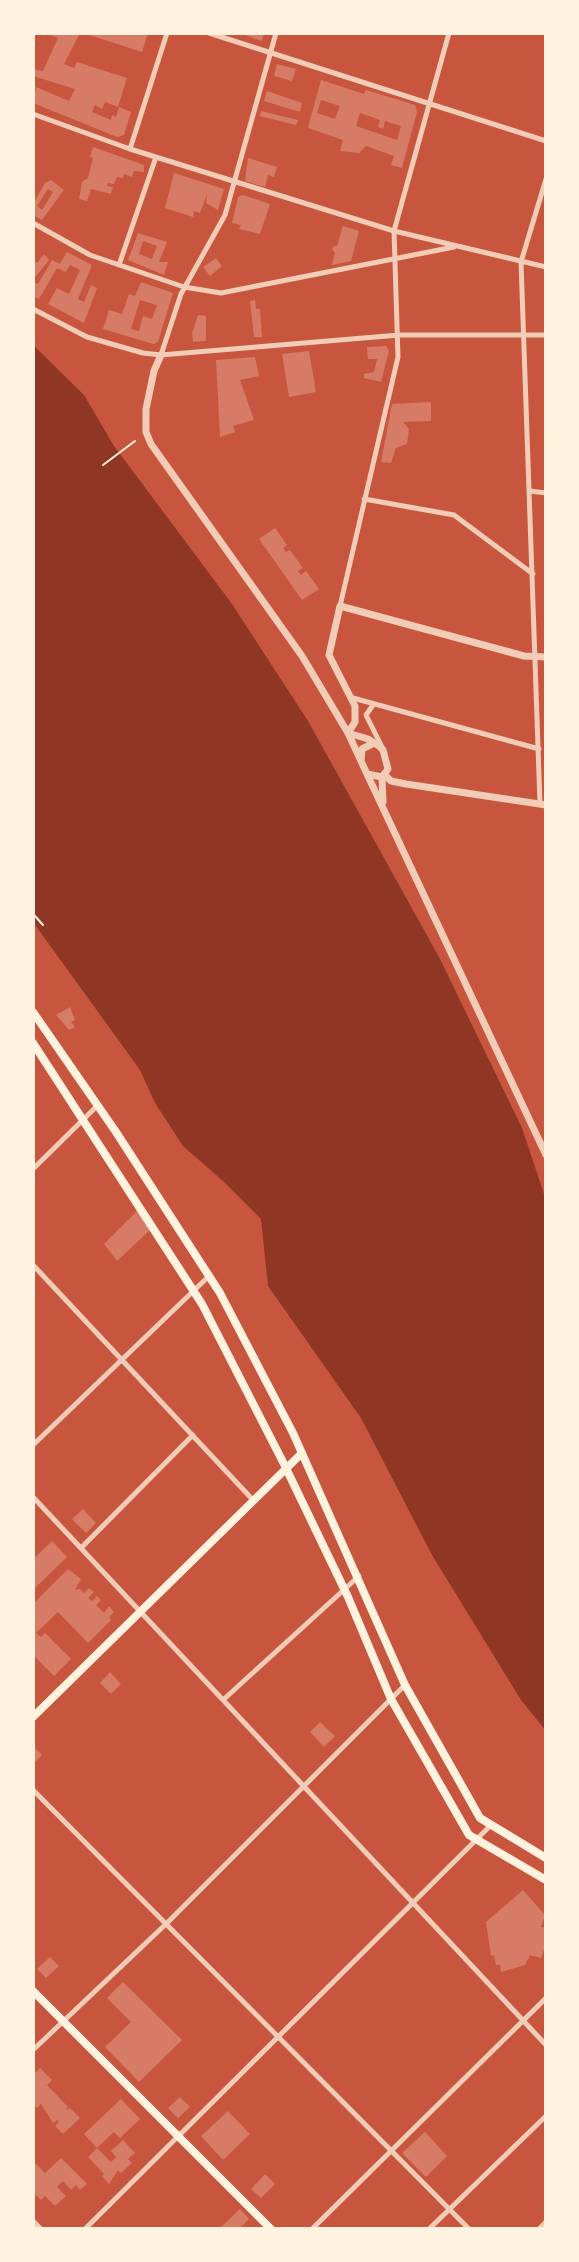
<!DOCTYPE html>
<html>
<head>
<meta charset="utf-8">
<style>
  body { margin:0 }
  #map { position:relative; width:579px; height:2262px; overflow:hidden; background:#c8553d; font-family:"Source Serif 4",serif }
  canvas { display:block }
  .frame { position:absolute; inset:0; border:35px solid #fff3e0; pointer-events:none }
</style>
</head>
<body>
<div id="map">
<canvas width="579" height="2262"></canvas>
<div class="frame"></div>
</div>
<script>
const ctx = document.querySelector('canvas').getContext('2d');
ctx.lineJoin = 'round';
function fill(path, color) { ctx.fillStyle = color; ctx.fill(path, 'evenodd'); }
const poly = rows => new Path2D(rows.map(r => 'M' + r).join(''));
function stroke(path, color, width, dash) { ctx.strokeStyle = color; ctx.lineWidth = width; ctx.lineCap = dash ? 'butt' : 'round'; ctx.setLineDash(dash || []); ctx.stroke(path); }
const water = poly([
  [33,345,84,395,114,446,232,604,308,721,439,957,522,1128,546,1200,546,1731,521,1700,432,1555,361,1418,268,1286,261,1219,223,1181,183,1146,155,1103,140,1070,33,922]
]);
const building = poly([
  [45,33,80,33,64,64,74,68,77,62,127,78,118,107,105,102,102,109,95,105,92,112,111,120,112,115,116,117,119,107,131,112,124,135,117,137,33,103,36,87,69,101,75,89,33,76,33,69,43,71,58,38],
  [83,33,148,33,142,52],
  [239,33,264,33,262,41],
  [277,64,296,69,292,81,274,76],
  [321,80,364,94,366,90,415,105,417,112,402,168,391,165,394,156,366,146,359,153,340,151,343,140,308,128],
  [321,100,340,106,335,119,317,113],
  [360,113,380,120,378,127,383,129,385,121,401,126,397,140,356,126],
  [267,91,302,103,300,112,264,101],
  [261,111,298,120,296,125,260,116],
  [93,147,144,165,144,172,134,171,132,177,124,174,123,178,117,177,114,184,108,183,107,186,113,187,111,194,91,189,87,201,79,199,82,182,88,178,93,158,90,157],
  [248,158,277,167,274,177,268,175,265,187,245,181],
  [174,173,224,189,218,210,206,203,207,194,200,213,194,211,193,217,165,208],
  [51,180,64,190,42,220,33,215,33,204,45,183],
  [48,189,53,192,42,210,37,206],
  [243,195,270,204,260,234,239,229,241,225,232,223,238,197],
  [343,226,359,231,351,261,332,265,335,253,332,249,334,246,337,246],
  [138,233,167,242,159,262,168,262,164,275,128,260],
  [143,241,157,246,152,259,139,254],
  [67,252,92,265,78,299,84,302,91,285,97,288,84,323,48,304,57,288,69,294,80,270,70,265,66,272,57,268,39,299,33,296,33,281,38,284,52,260,60,264],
  [44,254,49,260,33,280,33,260,37,263],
  [216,258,222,266,210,276,203,267],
  [141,282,173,293,158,342,153,344,103,329,109,310,122,314,129,294,135,296],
  [140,300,157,305,152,319,143,316,139,331,131,329],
  [255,300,256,309,260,309,262,337,254,337,250,301],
  [198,315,206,316,206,341,193,342,192,333],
  [386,346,389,351,381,382,364,378,364,374,374,372,377,359,368,359,367,347],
  [309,351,316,392,289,397,282,354],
  [255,357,259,376,240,380,254,420,233,426,235,432,220,437,216,360],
  [431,402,431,421,403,422,409,429,407,444,396,448,391,463,381,462,392,404],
  [275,528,287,545,283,548,286,552,290,550,303,568,298,571,301,575,306,571,319,589,302,600,259,539],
  [70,1007,75,1020,71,1022,75,1027,69,1030,56,1015],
  [138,1210,150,1230,117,1261,104,1244],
  [83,1509,96,1523,86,1533,72,1519],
  [52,1541,67,1557,35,1588,33,1559],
  [68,1569,81,1579,75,1590,80,1589,84,1593,89,1588,94,1592,88,1598,92,1601,97,1596,101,1600,96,1605,104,1613,109,1606,114,1612,109,1617,111,1620,88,1643,58,1612,36,1633,41,1637,45,1633,71,1659,54,1676,33,1655,33,1604],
  [110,1672,121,1684,111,1694,100,1683],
  [320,1722,335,1736,324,1747,310,1732],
  [33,1746,42,1755,33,1764],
  [523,1890,545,1915,541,1927,546,1928,546,1944,541,1958,530,1955,525,1965,501,1972,500,1965,496,1965,494,1955,491,1956,486,1922],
  [50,1957,59,1966,46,1978,37,1969],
  [123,1982,182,2040,139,2082,105,2047,131,2022,107,1998],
  [40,2068,52,2080,47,2085,68,2107,65,2110,70,2108,80,2118,63,2134,55,2126,59,2122,57,2120,53,2123,41,2104,37,2108,33,2104,33,2075],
  [180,2097,190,2107,178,2118,168,2108],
  [121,2099,140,2119,120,2138,114,2132,97,2148,84,2134],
  [228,2111,250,2134,223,2160,201,2136],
  [425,2132,447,2156,426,2177,402,2153],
  [123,2140,135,2153,128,2159,132,2163,121,2173,118,2170,109,2184,102,2176,104,2174,88,2157,97,2148,111,2162,116,2157,111,2151],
  [61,2158,87,2184,80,2190,76,2185,71,2190,63,2181,57,2187,66,2196,55,2206,45,2196,41,2200,33,2192,33,2161,45,2173],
  [265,2174,275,2184,261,2198,251,2189],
  [240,2209,249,2219,239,2229,219,2229]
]);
const path = poly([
  [103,465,135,441],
  [35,916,43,925]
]);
const minor = poly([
  [209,33,546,141],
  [33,114,130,149,394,231,546,267],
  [130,149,167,33],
  [33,223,90,255,184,287,221,293,454,247],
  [119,265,156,157],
  [33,309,87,337,143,353,161,355,399,335,546,335],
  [161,355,181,294,225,215,276,33],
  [530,491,546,493],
  [364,499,454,515,533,574],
  [340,606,398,357,394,231,449,33],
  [353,698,539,749],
  [373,705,366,715,382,747],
  [540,804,521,262,546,179],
  [33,1169,98,1105],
  [33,1265,253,1500],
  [33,1445,209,1276],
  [33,1497,546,2045],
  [81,1548,193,1435],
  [223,1700,359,1576],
  [33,1790,469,2229],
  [33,2050,167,1923,405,1685],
  [33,2221,41,2229],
  [85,2229,491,1825],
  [312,2229,546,1998],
  [429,2229,546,2116],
  [539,2229,546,2222]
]);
const tertiary = poly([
  [161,355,154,371,146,409,146,432,151,444,302,656,348,733,361,761],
  [348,733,355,722,355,706,329,655,340,606,524,656,546,657],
  [348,733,368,739,379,746,383,750,388,769,382,777,367,774,361,761,362,749,374,743],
  [367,774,546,1155],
  [385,775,391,781,406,784,546,805],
  [382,777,383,802]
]);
const secondary = poly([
  [33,1012,116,1132,220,1293,293,1433,405,1685,480,1818,546,1858],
  [33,1043,202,1304,284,1464,348,1597,391,1699,469,1835,546,1880],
  [33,1717,302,1453],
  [33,1991,271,2229]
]);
fill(water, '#8f3625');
fill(building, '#d67c66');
stroke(path, '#fff3e0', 2);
stroke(minor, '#f1ccb7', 5);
stroke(tertiary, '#f1ccb7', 7);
stroke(secondary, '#fff3e0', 8);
</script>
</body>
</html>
